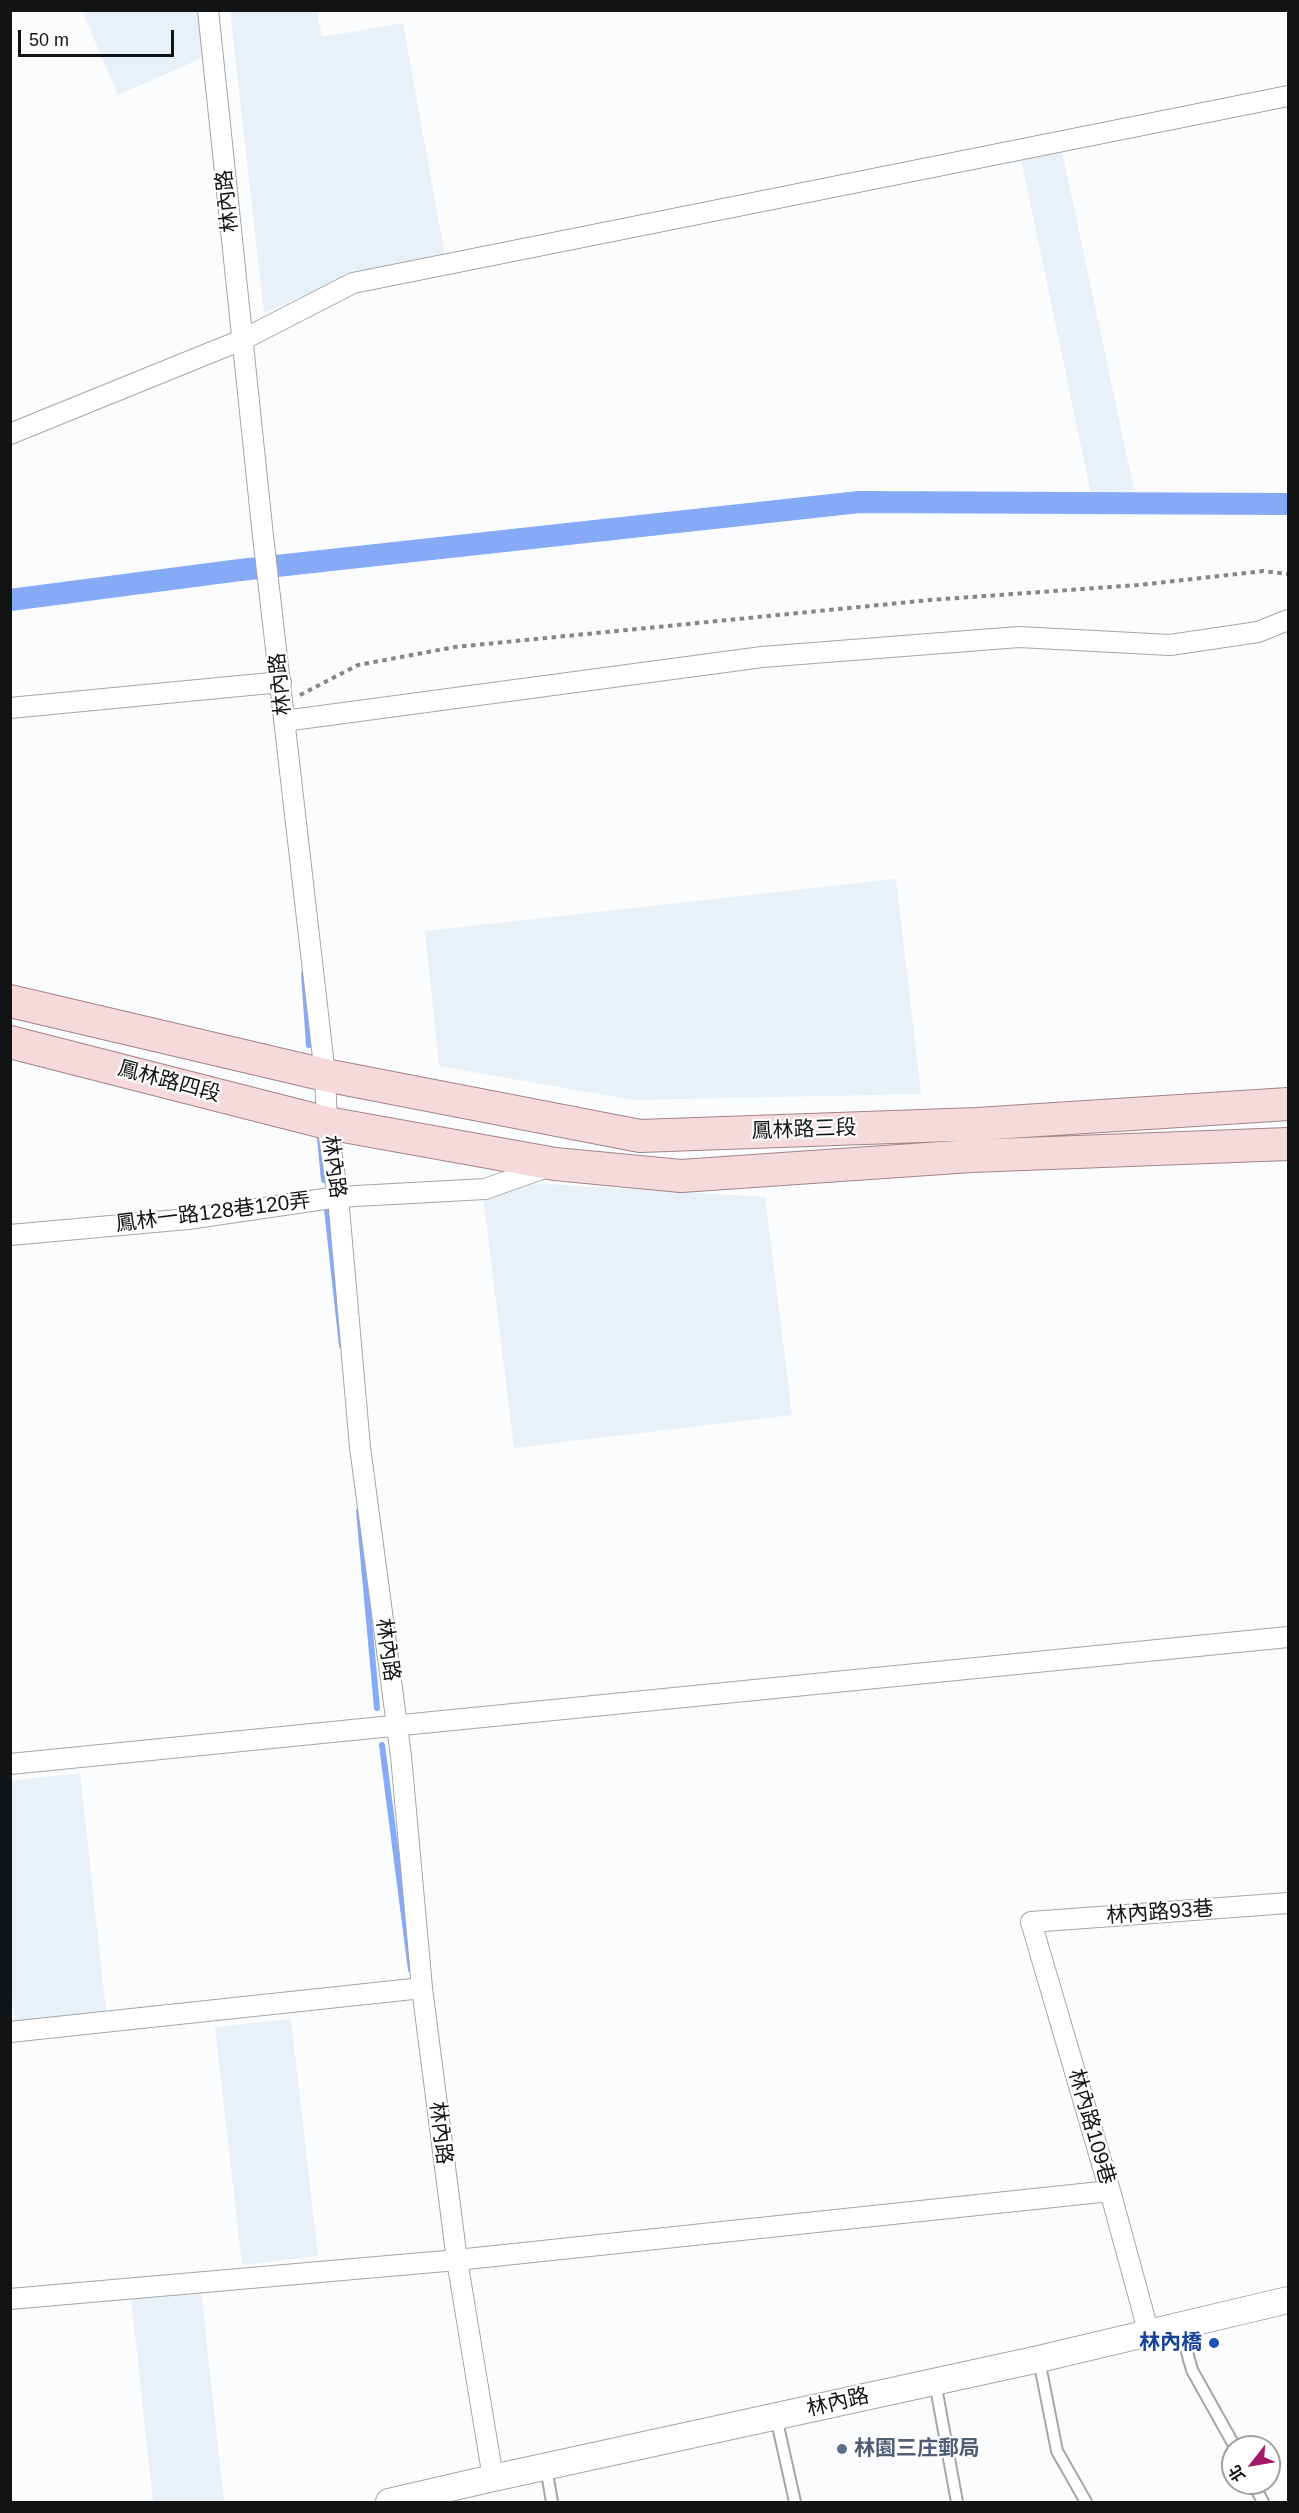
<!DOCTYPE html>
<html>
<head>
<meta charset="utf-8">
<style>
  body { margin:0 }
  #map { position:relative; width:1299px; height:2513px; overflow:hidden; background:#fafcfe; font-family:Arial,"Noto Sans TC",sans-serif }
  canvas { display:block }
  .frame { position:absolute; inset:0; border:12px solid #121314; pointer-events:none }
  .north { position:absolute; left:1221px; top:2435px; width:60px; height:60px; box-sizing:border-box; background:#fff; border:2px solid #a0a1a1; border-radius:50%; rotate:239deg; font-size:16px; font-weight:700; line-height:24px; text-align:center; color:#121314 }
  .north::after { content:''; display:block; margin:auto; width:21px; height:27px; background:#a21a64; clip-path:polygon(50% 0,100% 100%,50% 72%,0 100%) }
  .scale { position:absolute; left:18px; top:30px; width:156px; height:27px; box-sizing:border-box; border:3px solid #121314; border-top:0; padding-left:8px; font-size:18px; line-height:21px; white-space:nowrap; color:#121314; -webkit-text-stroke:4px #fff; paint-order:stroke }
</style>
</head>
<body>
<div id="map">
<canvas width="1299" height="2513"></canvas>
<div class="frame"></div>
<div class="north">北</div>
<div class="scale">50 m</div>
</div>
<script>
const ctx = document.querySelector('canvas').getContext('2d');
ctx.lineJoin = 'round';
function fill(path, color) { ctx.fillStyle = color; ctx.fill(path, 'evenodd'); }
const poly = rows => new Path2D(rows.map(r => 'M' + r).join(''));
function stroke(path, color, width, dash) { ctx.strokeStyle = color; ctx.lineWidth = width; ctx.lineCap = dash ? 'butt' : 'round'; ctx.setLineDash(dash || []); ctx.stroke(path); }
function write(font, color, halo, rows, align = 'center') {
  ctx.font = font + ' Arial,"Noto Sans TC",sans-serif'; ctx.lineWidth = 4.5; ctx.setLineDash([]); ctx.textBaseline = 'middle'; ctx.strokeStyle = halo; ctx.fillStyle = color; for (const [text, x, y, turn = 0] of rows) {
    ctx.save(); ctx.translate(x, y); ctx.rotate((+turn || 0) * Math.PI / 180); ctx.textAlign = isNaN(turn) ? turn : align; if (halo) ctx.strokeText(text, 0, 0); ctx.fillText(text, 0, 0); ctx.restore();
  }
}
const built = poly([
  [82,11,215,11,220,50,118,95],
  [230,11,317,11,322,37,403,23,446,262,322,288,264,313],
  [1062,151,1134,490,1092,499,1021,159],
  [896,879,921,1094,633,1100,439,1066,425,931],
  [481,1180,765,1197,792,1415,514,1448],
  [80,1773,107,2020,16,2029,10,1977,10,1781],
  [291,2019,318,2256,242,2265,215,2027],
  [201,2290,224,2502,153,2502,131,2298]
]);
const stream = poly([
  [304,974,309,1045],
  [320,1139,324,1180],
  [327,1209,342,1346],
  [359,1511,377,1708],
  [382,1745,411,1970]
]);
const canal = poly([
  [10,600,240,570,859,502,1288,504]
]);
const path = poly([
  [300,695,358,665,455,647,930,600,1138,585,1263,571,1288,574]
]);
const service = poly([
  [1180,2327,1192,2370,1235,2447],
  [1039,2360,1057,2451,1086,2502],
  [935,2382,957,2502],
  [776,2417,795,2502],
  [546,2467,552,2502],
  [1253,2483,1263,2502]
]);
const minor = poly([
  [208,10,263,536,325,1075,327,1123,338,1197,360,1447,401,1756,422,1988,457,2260,493,2478],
  [10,434,244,339,353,283,1288,96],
  [10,708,281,682],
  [284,721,762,657,1019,637,1170,645,1258,632,1288,620],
  [10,1235,188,1219,338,1197,485,1189,550,1166],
  [10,1764,1288,1637],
  [10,2032,422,1988],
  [10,2299,457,2260,1110,2191],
  [1149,2334,1110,2191,1031,1922,1288,1903]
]);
const tertiary = poly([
  [389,2502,493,2478,1039,2359,1288,2300]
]);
const primary = poly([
  [10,1001,325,1075,640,1136,977,1124,1288,1104],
  [10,1042,327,1123,555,1164,681,1176,971,1156,1288,1144]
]);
const markers = [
  [1214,2343,6,"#1a4fb4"],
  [842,2449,6,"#5c6f8a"]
];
const streetNames = [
  ["林內路",228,201,-96],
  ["林內路",281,684,-96],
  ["鳳林路四段",169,1082,15],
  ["鳳林路三段",804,1130,-2],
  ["林內路",333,1167,82],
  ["鳳林一路128巷120弄",213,1213,-7],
  ["林內路",387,1650,82],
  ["林內路93巷",1160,1913,-4],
  ["林內路109巷",1091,2127,74],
  ["林內路",440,2133,83],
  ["林內路",838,2403,-13]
];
const transitNames = [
  ["林內橋",1202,2343]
];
const serviceNames = [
  ["林園三庄郵局",854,2449]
];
fill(built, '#e8f1f8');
stroke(stream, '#86aaf6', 6);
stroke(canal, '#86aaf6', 22);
stroke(service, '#a4a6a8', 14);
stroke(minor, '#a4a6a8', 22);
stroke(tertiary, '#a4a6a8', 28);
stroke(primary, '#a28486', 34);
stroke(path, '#858688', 4, [4.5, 4.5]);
stroke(service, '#fff', 10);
stroke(minor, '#fff', 20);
stroke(tertiary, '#fff', 26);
stroke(primary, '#f6dadb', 32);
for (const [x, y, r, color] of markers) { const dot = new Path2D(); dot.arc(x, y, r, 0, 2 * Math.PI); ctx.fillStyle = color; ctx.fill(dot); stroke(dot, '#fff', 2); }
write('21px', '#121314', '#fff', streetNames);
write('bold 21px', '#164399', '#fff', transitNames, 'right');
write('bold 21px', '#4e5e75', '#fff', serviceNames, 'left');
</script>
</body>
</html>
